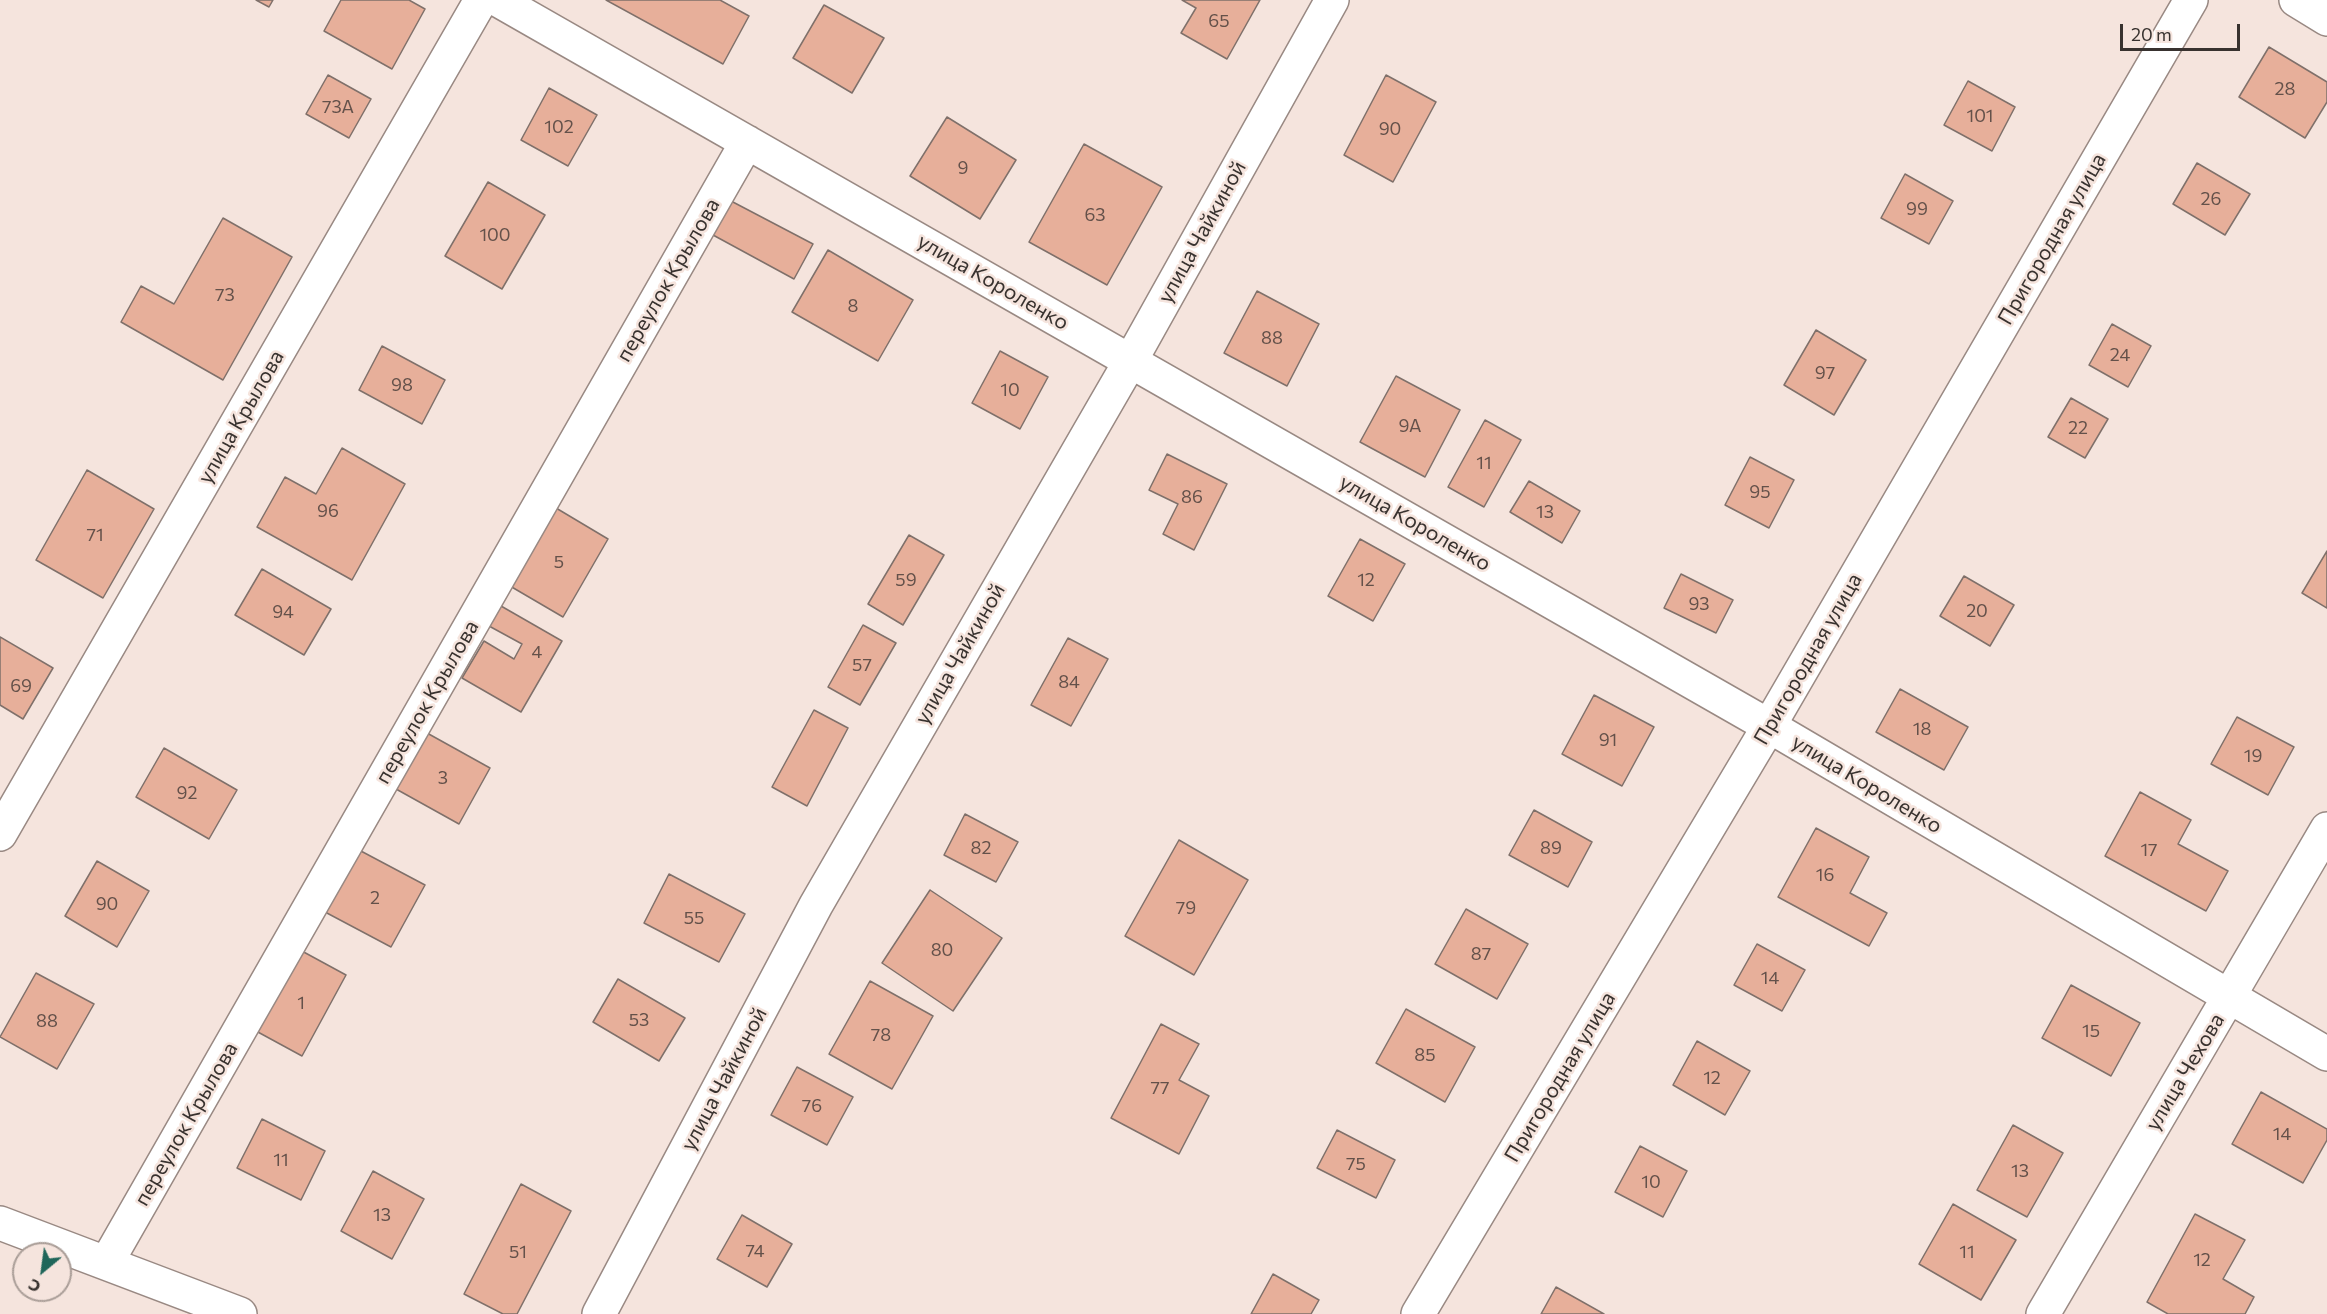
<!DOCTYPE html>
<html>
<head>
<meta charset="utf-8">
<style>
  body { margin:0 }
  #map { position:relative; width:2327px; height:1314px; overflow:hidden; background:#f5e4dd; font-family:Commissioner,sans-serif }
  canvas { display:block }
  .north { position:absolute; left:12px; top:1242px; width:60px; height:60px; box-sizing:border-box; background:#f5e4dd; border:2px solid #a99d97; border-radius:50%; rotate:209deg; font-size:16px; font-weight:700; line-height:24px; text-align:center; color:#38322f }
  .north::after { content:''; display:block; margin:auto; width:21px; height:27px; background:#1f665a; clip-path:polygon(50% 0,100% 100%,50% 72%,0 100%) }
  .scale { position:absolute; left:2120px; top:24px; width:120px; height:27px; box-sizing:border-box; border:3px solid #38322f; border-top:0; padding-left:8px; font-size:18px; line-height:21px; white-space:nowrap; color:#38322f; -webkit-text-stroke:4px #f5e4dd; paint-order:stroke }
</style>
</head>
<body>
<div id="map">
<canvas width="2327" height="1314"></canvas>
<div class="north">С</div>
<div class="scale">20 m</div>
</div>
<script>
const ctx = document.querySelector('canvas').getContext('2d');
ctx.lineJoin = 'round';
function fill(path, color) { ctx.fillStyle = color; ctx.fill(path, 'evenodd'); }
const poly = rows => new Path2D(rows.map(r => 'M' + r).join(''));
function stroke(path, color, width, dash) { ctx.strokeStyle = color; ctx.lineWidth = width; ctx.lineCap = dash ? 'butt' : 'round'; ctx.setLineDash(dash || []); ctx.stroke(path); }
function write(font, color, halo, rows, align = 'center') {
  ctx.font = font + ' Commissioner,sans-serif'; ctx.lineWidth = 5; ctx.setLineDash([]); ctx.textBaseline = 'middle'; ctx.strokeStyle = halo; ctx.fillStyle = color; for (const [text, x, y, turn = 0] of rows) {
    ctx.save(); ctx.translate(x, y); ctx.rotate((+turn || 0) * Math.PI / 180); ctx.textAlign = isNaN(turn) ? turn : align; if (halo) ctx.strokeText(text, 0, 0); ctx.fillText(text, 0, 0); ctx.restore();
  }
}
const building = poly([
  [256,0,273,0,269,7,256,0],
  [341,0,409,0,425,9,392,69,324,31,341,0],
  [606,0,720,0,749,16,723,64,606,0],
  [1182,0,1260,0,1227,59,1181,33,1196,8,1182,0],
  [824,5,884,38,852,93,793,58,824,5],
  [2269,47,2327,82,2327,102,2305,138,2239,97,2269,47],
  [328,75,371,99,349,138,306,114,328,75],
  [1386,75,1436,102,1393,182,1344,155,1386,75],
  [1968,81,2015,107,1992,151,1944,125,1968,81],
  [549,88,597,115,568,166,521,140,549,88],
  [947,117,1016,160,980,219,910,176,947,117],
  [1084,144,1162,187,1107,285,1029,242,1084,144],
  [2197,163,2250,194,2225,235,2173,204,2197,163],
  [1905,174,1953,201,1929,244,1881,218,1905,174],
  [488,182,545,215,502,289,445,256,488,182],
  [731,201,813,244,794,279,713,235,731,201],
  [223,218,292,257,223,380,121,322,141,286,174,304,223,218],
  [828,250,913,300,878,361,792,312,828,250],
  [1257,291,1319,324,1287,386,1224,353,1257,291],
  [2112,324,2151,346,2128,387,2089,365,2112,324],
  [1816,330,1866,360,1834,415,1784,385,1816,330],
  [382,346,445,380,422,424,359,390,382,346],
  [1000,351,1048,377,1020,429,972,403,1000,351],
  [1396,376,1460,410,1425,477,1360,442,1396,376],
  [2071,398,2108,419,2085,458,2048,437,2071,398],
  [1485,420,1521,440,1484,507,1448,487,1485,420],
  [342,448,405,484,352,580,257,527,285,477,316,494,342,448],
  [1167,454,1227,484,1194,550,1163,534,1178,504,1149,490,1167,454],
  [1750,457,1794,480,1769,528,1725,505,1750,457],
  [87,470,154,509,103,598,36,560,87,470],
  [1529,481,1580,511,1562,543,1510,512,1529,481],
  [556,508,608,539,563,617,510,586,556,508],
  [909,535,944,555,903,625,868,604,909,535],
  [1360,539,1405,564,1373,621,1328,596,1360,539],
  [2327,551,2327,608,2302,593,2327,551],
  [262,569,331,609,304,655,235,615,262,569],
  [1681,574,1733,600,1716,633,1664,608,1681,574],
  [1964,576,2014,605,1990,646,1940,616,1964,576],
  [501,606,562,641,521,712,462,678,484,641,514,659,522,644,489,626,501,606],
  [863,625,896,643,860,705,828,687,863,625],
  [0,637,53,668,23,719,0,705,0,637],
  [1068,638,1108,659,1071,726,1031,705,1068,638],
  [1900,689,1968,727,1944,770,1876,732,1900,689],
  [1594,695,1654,727,1622,786,1562,754,1594,695],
  [814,710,848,728,807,806,772,787,814,710],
  [2237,717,2294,747,2268,795,2211,764,2237,717],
  [427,733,490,768,459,824,396,789,427,733],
  [164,748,237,790,209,839,136,797,164,748],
  [2140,792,2191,820,2178,844,2228,871,2206,911,2105,856,2140,792],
  [1534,810,1592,842,1568,887,1509,855,1534,810],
  [965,814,1018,842,996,882,944,855,965,814],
  [1816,828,1869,857,1850,893,1887,913,1869,946,1778,897,1816,828],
  [1179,840,1248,880,1194,975,1125,936,1179,840],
  [359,850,425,885,391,947,325,912,359,850],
  [97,861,149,891,117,947,65,916,97,861],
  [669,874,745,914,719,962,644,923,669,874],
  [930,890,1002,938,953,1011,882,963,930,890],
  [1466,909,1528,944,1497,999,1435,964,1466,909],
  [1757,944,1805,970,1782,1011,1734,985,1757,944],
  [300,950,346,975,302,1056,256,1031,300,950],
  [36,973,94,1004,57,1069,0,1037,36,973],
  [618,979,685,1018,659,1061,593,1022,618,979],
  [870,981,933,1016,892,1089,829,1054,870,981],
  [2071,985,2140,1023,2111,1076,2042,1038,2071,985],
  [1406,1009,1475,1047,1445,1102,1376,1063,1406,1009],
  [1161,1024,1199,1044,1179,1080,1209,1096,1179,1154,1111,1118,1161,1024],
  [1697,1041,1750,1071,1725,1115,1673,1085,1697,1041],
  [797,1067,853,1097,827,1145,771,1115,797,1067],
  [2261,1092,2327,1129,2327,1140,2303,1183,2232,1144,2261,1092],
  [262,1119,325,1151,301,1200,237,1168,262,1119],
  [2013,1125,2063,1153,2027,1217,1977,1190,2013,1125],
  [1337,1130,1395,1160,1376,1198,1317,1168,1337,1130],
  [1640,1146,1687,1171,1663,1217,1615,1192,1640,1146],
  [373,1171,424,1199,392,1259,341,1231,373,1171],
  [521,1184,571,1211,517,1314,503,1314,464,1294,521,1184],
  [1953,1204,2016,1240,1981,1300,1919,1264,1953,1204],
  [2195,1214,2245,1240,2223,1279,2254,1297,2245,1314,2168,1314,2147,1302,2195,1214],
  [742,1215,792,1244,767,1287,717,1259,742,1215],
  [1273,1274,1319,1300,1311,1314,1251,1314,1273,1274],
  [1556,1287,1604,1314,1541,1314,1556,1287]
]);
const minor = poly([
  [498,0,1769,726,2327,1054],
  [2296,0,2327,19],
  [0,834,481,0],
  [107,1262,747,142],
  [599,1314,816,905,1131,360,1332,0],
  [2043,1314,2327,829]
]);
const major = poly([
  [0,1223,240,1314],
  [1418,1314,1769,726,2191,0]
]);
const numberNames = [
  ["65",1219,21],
  ["28",2285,89],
  ["73А",338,107],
  ["101",1980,116],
  ["102",559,127],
  ["90",1390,129],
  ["9",963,168],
  ["26",2211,199],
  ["99",1917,209],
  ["63",1095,215],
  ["100",495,235],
  ["73",225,295],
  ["8",853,306],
  ["88",1272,338],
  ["24",2120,355],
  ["97",1825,373],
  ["98",402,385],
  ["10",1010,390],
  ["9А",1410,426],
  ["22",2078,428],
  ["11",1484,463],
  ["95",1760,492],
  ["86",1192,497],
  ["96",328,511],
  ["13",1545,512],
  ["71",95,535],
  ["5",559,562],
  ["59",906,580],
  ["12",1366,580],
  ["93",1699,604],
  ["20",1977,611],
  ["94",283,612],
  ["4",537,652],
  ["57",862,665],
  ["84",1069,682],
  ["69",21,686],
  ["18",1922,729],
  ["91",1608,740],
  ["19",2253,756],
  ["3",443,778],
  ["92",187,793],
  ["82",981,848],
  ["89",1551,848],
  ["17",2149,850],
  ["16",1825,875],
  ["2",375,898],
  ["90",107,904],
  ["79",1186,908],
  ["55",694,918],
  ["80",942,950],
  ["87",1481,954],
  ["14",1770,978],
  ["1",301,1003],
  ["53",639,1020],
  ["88",47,1021],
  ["15",2091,1031],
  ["78",881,1035],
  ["85",1425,1055],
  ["12",1712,1078],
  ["77",1160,1088],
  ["76",812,1106],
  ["14",2282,1134],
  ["11",281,1160],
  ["75",1356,1164],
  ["13",2020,1171],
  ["10",1651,1182],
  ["13",382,1215],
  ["74",755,1251],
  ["51",518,1252],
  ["11",1967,1252],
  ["12",2202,1260]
];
const streetNames = [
  ["улица Чайкиной",1202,232,-61],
  ["Пригородная улица",2052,239,-60],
  ["переулок Крылова",668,280,-60],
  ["улица Короленко",993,282,30],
  ["улица Крылова",241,417,-60],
  ["улица Короленко",1415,523,30],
  ["улица Чайкиной",960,654,-60],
  ["Пригородная улица",1808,659,-60],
  ["переулок Крылова",427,702,-60],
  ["улица Короленко",1867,784,31],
  ["улица Чехова",2185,1072,-59],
  ["Пригородная улица",1560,1077,-59],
  ["улица Чайкиной",724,1079,-62],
  ["переулок Крылова",186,1124,-60]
];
fill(building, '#e7af9a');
stroke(building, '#7f706a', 1.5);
stroke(minor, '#998983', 36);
stroke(major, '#998983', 36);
stroke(minor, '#fff', 33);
stroke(major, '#fff', 33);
write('18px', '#64514a', null, numberNames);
write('21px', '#38322f', '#f5e4dd', streetNames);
</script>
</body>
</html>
